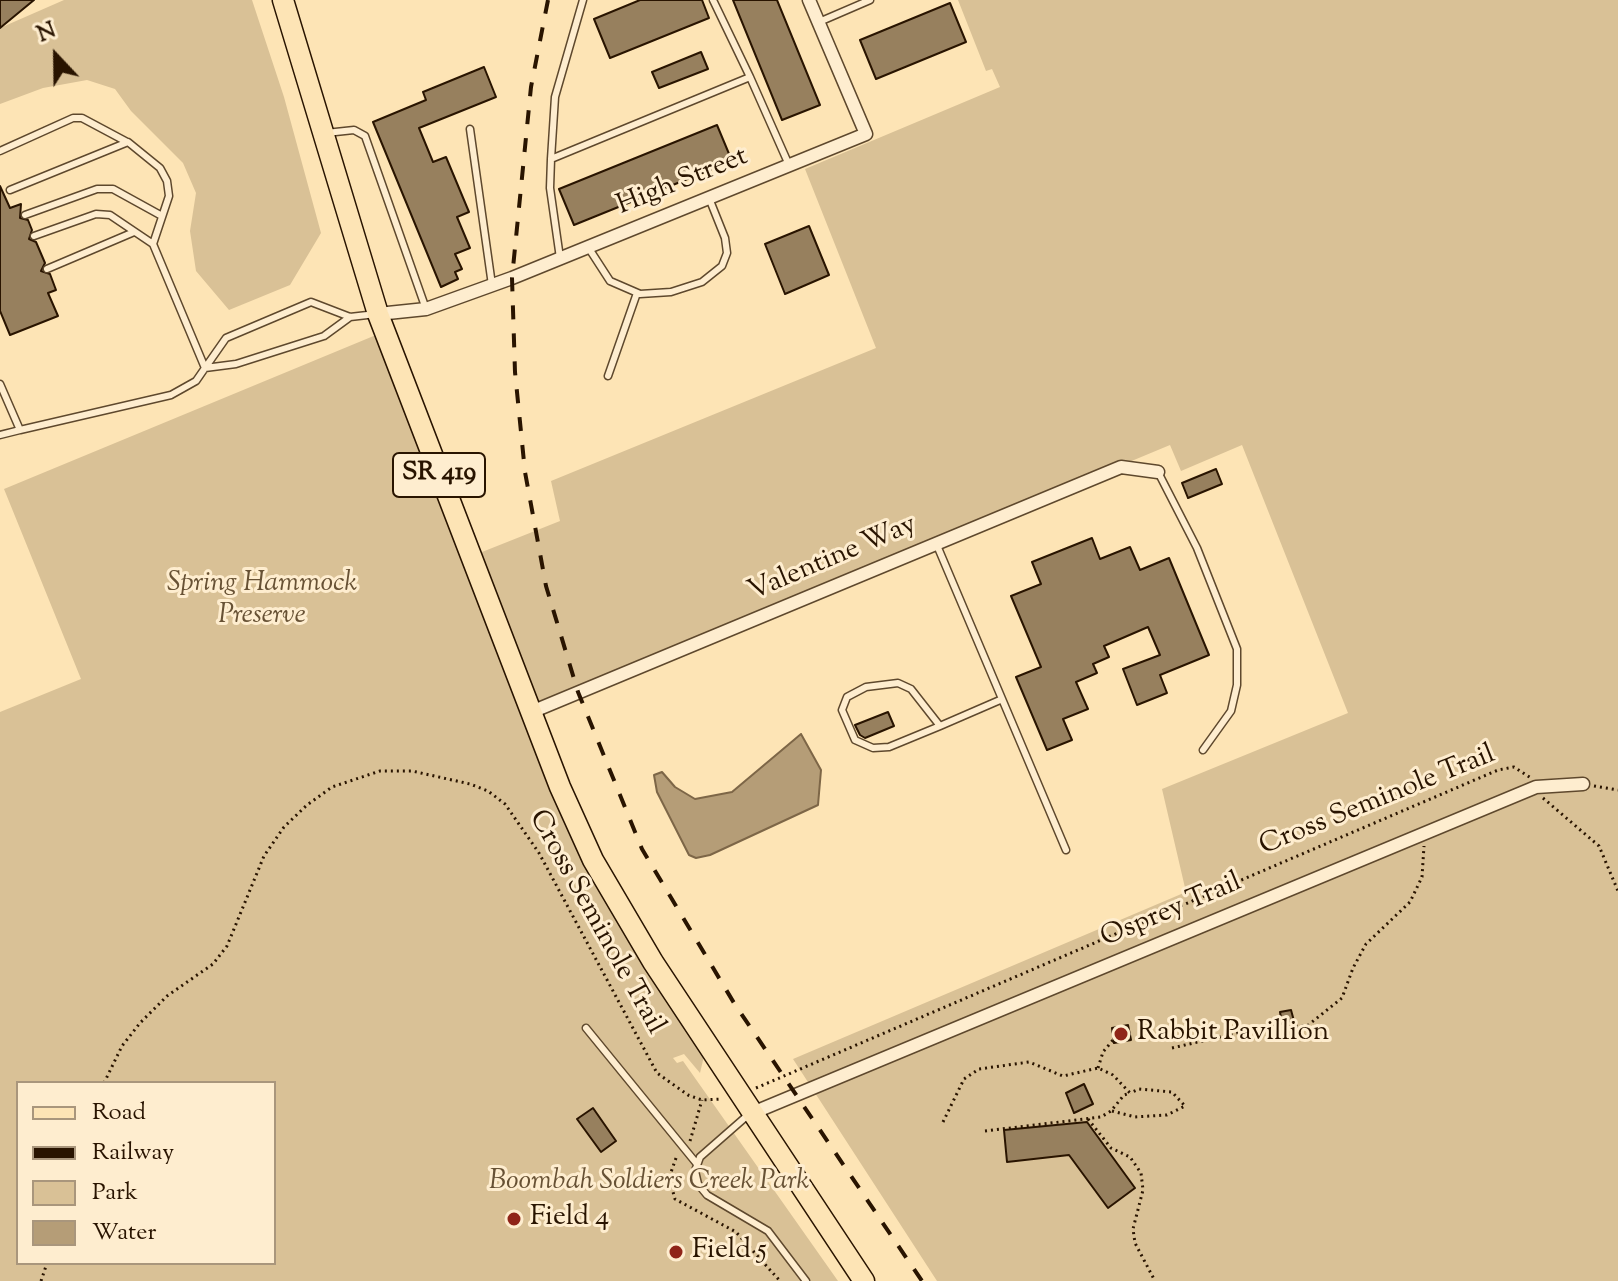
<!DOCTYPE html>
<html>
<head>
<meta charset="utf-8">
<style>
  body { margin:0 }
  #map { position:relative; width:1618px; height:1281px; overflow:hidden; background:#fde4b5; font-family:"Sorts Mill Goudy",serif }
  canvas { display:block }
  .legend { position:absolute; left:16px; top:1081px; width:260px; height:184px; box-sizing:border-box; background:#feedcf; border:2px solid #a9967c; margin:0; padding:10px 14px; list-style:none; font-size:24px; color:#291400 }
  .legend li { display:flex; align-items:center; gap:16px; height:40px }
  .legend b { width:40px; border:2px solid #a9967c }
  .north { position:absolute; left:16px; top:16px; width:80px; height:80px; -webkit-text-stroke:6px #feedcf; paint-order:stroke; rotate:338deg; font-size:22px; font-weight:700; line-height:32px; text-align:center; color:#291400 }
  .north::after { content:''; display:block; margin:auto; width:28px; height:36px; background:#291400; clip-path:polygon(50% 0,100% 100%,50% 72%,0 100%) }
</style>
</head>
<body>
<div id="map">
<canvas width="1618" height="1281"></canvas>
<ul class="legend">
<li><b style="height:10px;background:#fde4b5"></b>Road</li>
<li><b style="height:10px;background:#291400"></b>Railway</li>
<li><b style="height:22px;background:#d9c196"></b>Park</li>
<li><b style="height:22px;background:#b59d77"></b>Water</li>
</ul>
<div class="north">N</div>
</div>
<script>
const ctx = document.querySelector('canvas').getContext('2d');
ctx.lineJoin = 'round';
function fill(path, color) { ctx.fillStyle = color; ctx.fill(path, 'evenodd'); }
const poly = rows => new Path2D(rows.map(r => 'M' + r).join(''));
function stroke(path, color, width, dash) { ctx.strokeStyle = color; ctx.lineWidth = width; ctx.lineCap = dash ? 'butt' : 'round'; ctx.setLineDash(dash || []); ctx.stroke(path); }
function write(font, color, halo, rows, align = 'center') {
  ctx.font = font + ' "Sorts Mill Goudy",serif'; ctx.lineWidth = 6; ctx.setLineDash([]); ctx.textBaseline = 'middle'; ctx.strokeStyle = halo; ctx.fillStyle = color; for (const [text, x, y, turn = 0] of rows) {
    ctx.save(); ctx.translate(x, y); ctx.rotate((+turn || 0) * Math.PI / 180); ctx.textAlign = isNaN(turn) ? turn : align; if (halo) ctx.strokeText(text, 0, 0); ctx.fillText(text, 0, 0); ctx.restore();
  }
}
const green = poly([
  [64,0,252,0,284,97,321,233,290,285,229,310,196,271,190,231,196,193,183,163,131,111,115,89,87,80,43,88,0,104,0,28],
  [958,0,1618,0,1618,1281,937,1281,793,1059,1186,892,1162,789,1348,713,1242,445,1181,471,1170,445,536,709,477,554,560,521,551,481,876,348,805,169,1000,87,992,69,986,71],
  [376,335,523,715,704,1056,700,1073,684,1054,673,1058,677,1063,683,1061,838,1281,0,1281,0,712,81,679,4,489],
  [18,1083,274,1083,274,1263,18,1263]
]);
const water = poly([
  [801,734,821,770,818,805,710,855,696,858,689,855,657,792,654,775,662,772,675,787,695,799,732,792,801,734]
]);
const building = poly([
  [0,0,34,0,0,28,0,0],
  [640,0,702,0,709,18,610,58,594,19,640,0],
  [733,0,777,0,820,105,782,120,733,0],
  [950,3,966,42,876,79,860,40,950,3],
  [701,52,708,69,659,88,652,72,701,52],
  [484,67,496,97,419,128,433,162,446,157,469,212,457,217,470,248,455,254,462,269,455,272,458,279,441,287,373,122,426,100,423,92,484,67],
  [717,125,732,161,574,225,559,189,717,125],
  [0,186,10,208,21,204,20,218,28,220,32,230,29,239,36,242,45,263,41,271,50,274,56,290,48,293,58,316,10,335,0,311,0,186],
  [809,226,829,275,785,294,765,244,809,226],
  [1216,469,1222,484,1188,498,1182,483,1216,469],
  [1092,538,1100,559,1130,547,1140,570,1169,558,1209,655,1160,675,1167,693,1137,705,1123,669,1160,655,1148,627,1104,646,1109,657,1093,664,1097,673,1076,682,1088,709,1063,719,1072,740,1047,750,1016,677,1041,667,1011,596,1041,584,1032,562,1092,538],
  [888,712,894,726,865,738,860,735,855,725,888,712],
  [1291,1010,1294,1021,1282,1024,1280,1012,1291,1010],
  [1128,1025,1131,1040,1114,1043,1112,1028,1128,1025],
  [1084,1084,1093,1104,1074,1113,1066,1093,1084,1084],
  [593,1108,616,1141,601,1152,577,1119,593,1108],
  [1087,1122,1135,1188,1108,1208,1069,1155,1007,1162,1004,1130,1087,1122]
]);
const path = poly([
  [1594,786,1618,790],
  [1543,798,1599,846,1618,891],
  [1172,1048,1263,1027,1307,1026,1342,998,1353,968,1366,944,1410,902,1422,877,1424,846],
  [1098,1068,1103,1052,1113,1040],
  [104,1083,122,1046,140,1023,167,996,213,964,227,946,264,856,284,827,307,805,332,787,380,771,412,771,470,784,488,791,505,804,539,853,657,1073,688,1095,702,1100,722,1099],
  [756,1088,1498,770,1514,767,1531,778],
  [1112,1111,1135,1117,1167,1115,1185,1106,1172,1092,1139,1089,1130,1093],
  [1088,1119,1111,1148,1130,1157,1141,1173,1143,1190,1133,1229,1135,1243,1155,1281],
  [943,1122,964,1079,979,1069,1029,1062,1063,1076,1098,1068],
  [985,1131,1101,1117,1111,1111,1124,1095,1130,1093,1113,1075,1098,1068],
  [690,1141,702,1100],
  [676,1158,669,1178,675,1199,736,1232,780,1281],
  [41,1281,47,1263]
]);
const lane = poly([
  [713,0,750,77],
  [819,22,870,0],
  [470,129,492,285],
  [326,133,354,130,365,136,426,309],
  [0,151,73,118,82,118,127,142],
  [551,159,555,97,583,0],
  [10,190,128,142,160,168,167,181,169,196,153,244],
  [25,215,97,189,113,189,162,216],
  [588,247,610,281,640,294,671,292,702,282,722,266,727,253,725,238,709,198],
  [560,258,550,188,551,159,750,77,789,165],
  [47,269,134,232],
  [350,317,324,336,236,364,205,368,226,338,311,302,350,317,376,314],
  [608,376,637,293],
  [0,384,20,430,171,395,196,381,205,368,153,244,110,215,96,214,34,236],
  [0,435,20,430],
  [1158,472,1197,548,1237,649,1237,685,1231,711,1203,750],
  [936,543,1066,850],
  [940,726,911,689,898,683,866,687,847,697,842,710,855,740,873,748,889,747,940,726,1000,700],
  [586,1028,697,1164],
  [748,1115,700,1157,695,1171,698,1184,707,1195,768,1231,806,1281]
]);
const street = poly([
  [378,314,426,309,512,278,866,134,809,0],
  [529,713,1121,467,1158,472],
  [750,1114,1536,787,1583,784]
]);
const primary = poly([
  [283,0,378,314,560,787,593,860,653,962,864,1281]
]);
const rail = poly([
  [548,0,531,87,512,278,515,372,525,472,546,586,578,692,642,849,734,1003,922,1281]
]);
const markers = [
  [1121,1034,8,"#8f2418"],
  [514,1219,8,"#8f2418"],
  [676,1252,8,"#8f2418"]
];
const shields = [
  [439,475,92]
];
const shieldNames = [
  ["SR 419",439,475]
];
const streetNames = [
  ["High Street",683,183,-22],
  ["Valentine Way",833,560,-23],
  ["Cross Seminole Trail",1378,802,-22],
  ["Osprey Trail",1172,912,-23],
  ["Cross Seminole Trail",595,923,61]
];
const parkNames = [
  ["Spring Hammock",262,585],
  ["Preserve",262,617],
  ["Boombah Soldiers Creek Park",649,1183]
];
const poiNames = [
  ["Rabbit Pavillion",1137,1034],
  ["Field 4",530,1219],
  ["Field 5",692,1252]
];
fill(green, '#d9c196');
fill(water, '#b59d77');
stroke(water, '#7d6647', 2);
fill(building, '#97805e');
stroke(building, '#291400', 2);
stroke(lane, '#5e482d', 9);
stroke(street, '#5e482d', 15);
stroke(primary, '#291400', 23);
stroke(path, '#291400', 3, [2, 4]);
stroke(lane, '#feedcf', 6);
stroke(street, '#feedcf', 12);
stroke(primary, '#fde4b5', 20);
stroke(rail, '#291400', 4, [14, 14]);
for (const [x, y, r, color] of markers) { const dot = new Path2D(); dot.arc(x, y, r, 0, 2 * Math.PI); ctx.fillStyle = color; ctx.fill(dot); stroke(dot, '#feedcf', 3); }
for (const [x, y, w] of shields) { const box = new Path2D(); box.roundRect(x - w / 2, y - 22, w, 44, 6); ctx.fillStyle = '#feedcf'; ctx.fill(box); stroke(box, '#291400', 2); }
write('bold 26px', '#291400', null, shieldNames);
write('28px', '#291400', '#feedcf', streetNames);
write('italic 28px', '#675134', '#feedcf', parkNames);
write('28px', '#291400', '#feedcf', poiNames, 'left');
</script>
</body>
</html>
